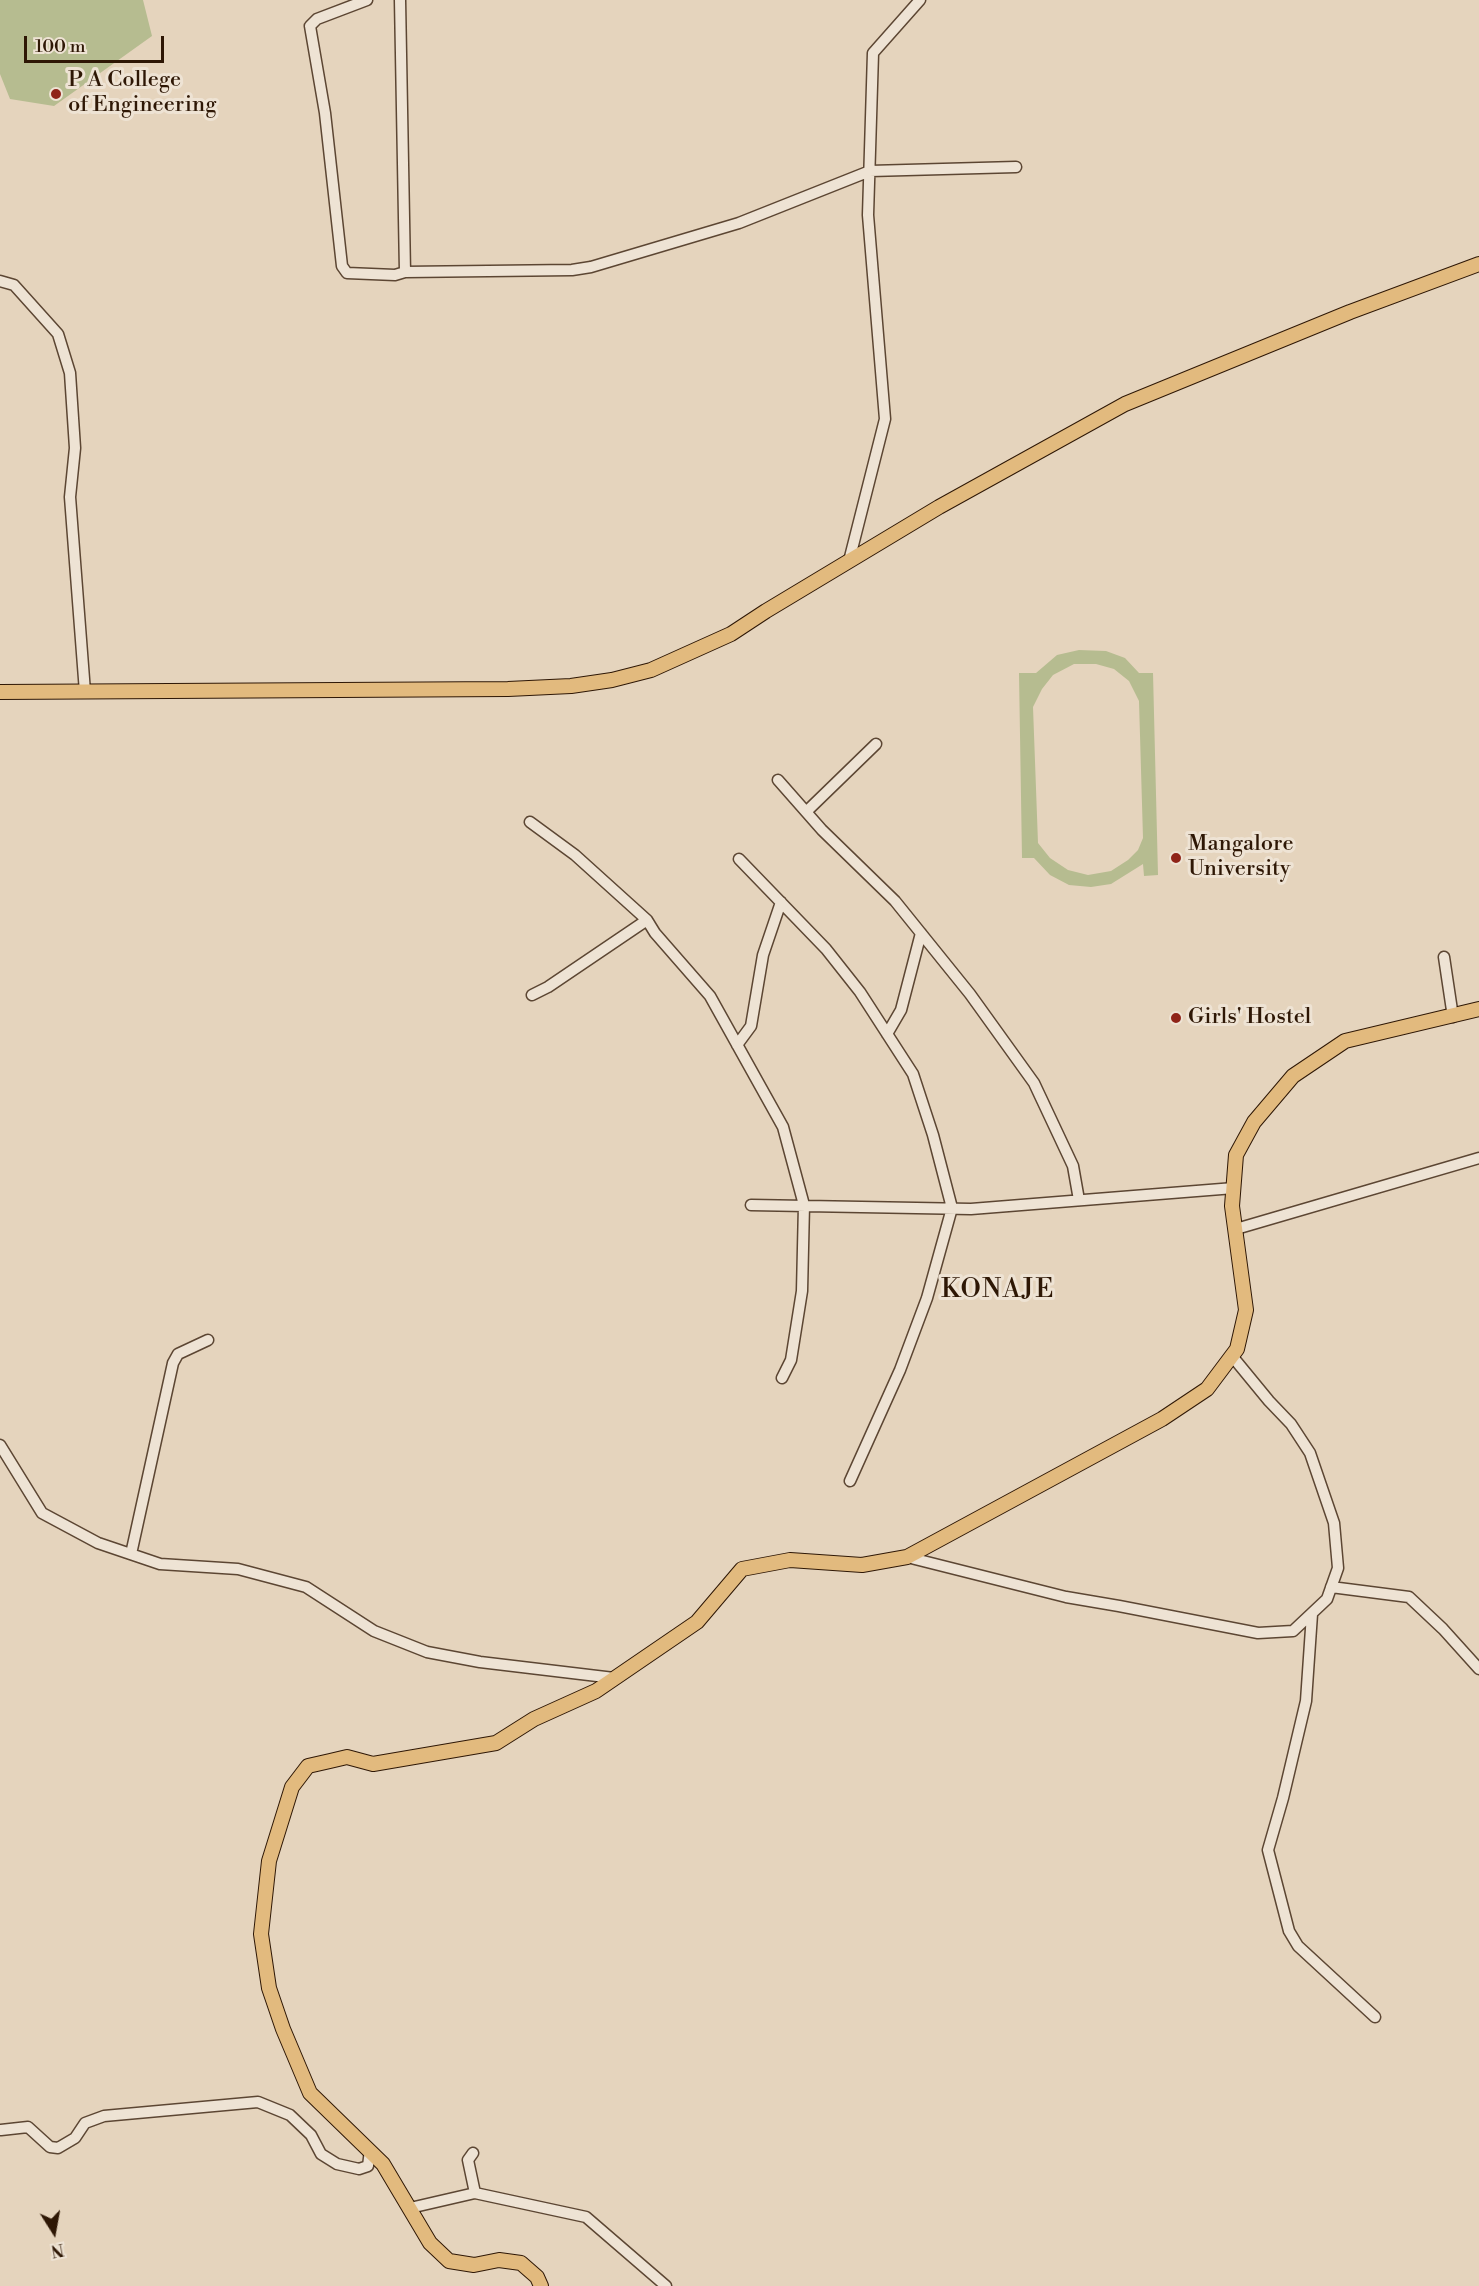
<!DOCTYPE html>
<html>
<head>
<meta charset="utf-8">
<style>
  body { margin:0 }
  #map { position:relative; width:1479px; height:2286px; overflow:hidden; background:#e5d4bd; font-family:"Libre Bodoni",serif }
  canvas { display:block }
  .north { position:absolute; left:24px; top:2202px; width:60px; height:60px; -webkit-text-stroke:4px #eee3d4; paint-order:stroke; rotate:169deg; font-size:16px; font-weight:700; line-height:24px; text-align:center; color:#2e1705 }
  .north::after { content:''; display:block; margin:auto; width:21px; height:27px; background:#2e1705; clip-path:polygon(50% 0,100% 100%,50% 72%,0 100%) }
  .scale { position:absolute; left:24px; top:36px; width:140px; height:27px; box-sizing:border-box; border:3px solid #2e1705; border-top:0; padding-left:8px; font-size:18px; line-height:21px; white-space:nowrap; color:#2e1705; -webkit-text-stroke:4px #eee3d4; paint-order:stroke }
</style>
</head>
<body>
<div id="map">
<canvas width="1479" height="2286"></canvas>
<div class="north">N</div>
<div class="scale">100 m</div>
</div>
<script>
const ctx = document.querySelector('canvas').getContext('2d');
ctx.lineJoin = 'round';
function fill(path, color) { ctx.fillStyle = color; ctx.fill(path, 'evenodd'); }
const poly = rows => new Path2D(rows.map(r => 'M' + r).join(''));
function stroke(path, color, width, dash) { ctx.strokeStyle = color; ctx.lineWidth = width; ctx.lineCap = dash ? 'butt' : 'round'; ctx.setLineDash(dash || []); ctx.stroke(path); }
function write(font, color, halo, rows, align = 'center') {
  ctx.font = font + ' "Libre Bodoni",serif'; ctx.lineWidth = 6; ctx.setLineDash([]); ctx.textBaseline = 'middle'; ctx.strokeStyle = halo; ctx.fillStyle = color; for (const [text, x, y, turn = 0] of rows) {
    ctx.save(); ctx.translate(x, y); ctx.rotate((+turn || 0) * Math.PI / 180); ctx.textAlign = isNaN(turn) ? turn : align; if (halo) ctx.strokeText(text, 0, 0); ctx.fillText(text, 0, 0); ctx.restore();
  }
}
const green = poly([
  [0,0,143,0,152,36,54,106,10,99,0,74],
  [1079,650,1106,651,1125,658,1139,673,1153,673,1158,875,1144,876,1143,864,1111,884,1091,887,1069,885,1050,875,1034,858,1022,858,1019,673,1036,673,1057,655],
  [1074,664,1096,664,1114,669,1129,681,1139,701,1143,838,1138,850,1128,860,1111,871,1088,875,1068,870,1050,858,1038,843,1033,707,1042,689,1053,675]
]);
const minor = poly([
  [367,0,317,19,310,26,325,113,342,266,347,273,395,275,405,272,572,270,591,267,739,223,870,171,1016,167],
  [400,0,405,272],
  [0,281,14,285,58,334,70,373,75,448,70,497,85,692],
  [849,561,885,419,868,215,873,53,920,0],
  [778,780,822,830,895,901,970,994,1034,1083,1073,1166,1079,1200],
  [807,811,876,744],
  [530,822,575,855,647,920,655,933,710,996,783,1127,804,1205,802,1291,791,1360,782,1378],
  [739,859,826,949,860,992,913,1074,933,1135,952,1208,927,1298,900,1370,850,1481],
  [1444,957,1453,1017],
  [532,995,548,987,647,920],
  [887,1034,901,1010,921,933],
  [737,1045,751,1026,763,955,781,902],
  [751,1205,971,1209,1234,1188],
  [1236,1229,1479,1158],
  [0,1445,42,1513,98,1543,160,1564,238,1569,306,1587,374,1631,427,1652,480,1662,614,1678],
  [131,1554,173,1363,178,1354,208,1340],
  [907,1557,1066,1597,1119,1606,1258,1633,1293,1631,1327,1599,1338,1568,1334,1523,1310,1453,1291,1424,1269,1401,1232,1356],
  [1331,1587,1409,1597,1443,1629,1479,1669],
  [1312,1614,1306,1701,1283,1798,1268,1850,1289,1931,1298,1946,1375,2017],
  [1,2130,28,2127,50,2147,58,2148,75,2138,85,2123,104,2116,258,2102,290,2115,311,2135,321,2154,337,2164,359,2169,368,2166,370,2150],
  [473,2153,468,2160,475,2193],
  [410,2208,475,2193,586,2217,666,2286]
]);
const major = poly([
  [0,692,508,689,571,686,612,680,651,670,731,634,766,611,939,507,1125,404,1350,312,1479,264],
  [541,2286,537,2277,521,2263,499,2260,474,2265,449,2261,430,2243,383,2164,310,2093,283,2029,269,1988,261,1934,269,1861,292,1787,308,1766,330,1761,347,1757,373,1764,496,1743,534,1719,596,1691,697,1622,742,1569,790,1560,862,1565,907,1557,1162,1419,1207,1389,1237,1349,1246,1310,1232,1206,1236,1155,1254,1122,1293,1076,1345,1041,1479,1009]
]);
const markers = [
  [56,94,6,"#8f2418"],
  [1176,858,6,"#8f2418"],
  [1176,1018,6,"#8f2418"]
];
const poiNames = [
  ["P A College",68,81],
  ["of Engineering",68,106],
  ["Mangalore",1188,845],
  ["University",1188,870],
  ["Girls' Hostel",1188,1018]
];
const quarterNames = [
  ["KONAJE",998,1291]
];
fill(green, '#b6bc90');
stroke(minor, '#5c4633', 13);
stroke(major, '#2e1705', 16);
stroke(minor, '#eee3d4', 10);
stroke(major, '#e2ba7e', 14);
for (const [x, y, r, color] of markers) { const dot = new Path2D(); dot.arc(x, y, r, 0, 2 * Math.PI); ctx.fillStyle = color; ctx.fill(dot); stroke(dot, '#eee3d4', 2); }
write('22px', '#2e1705', '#eee3d4', poiNames, 'left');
ctx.letterSpacing = '1.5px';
write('26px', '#2e1705', '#eee3d4', quarterNames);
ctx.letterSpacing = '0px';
</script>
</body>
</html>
